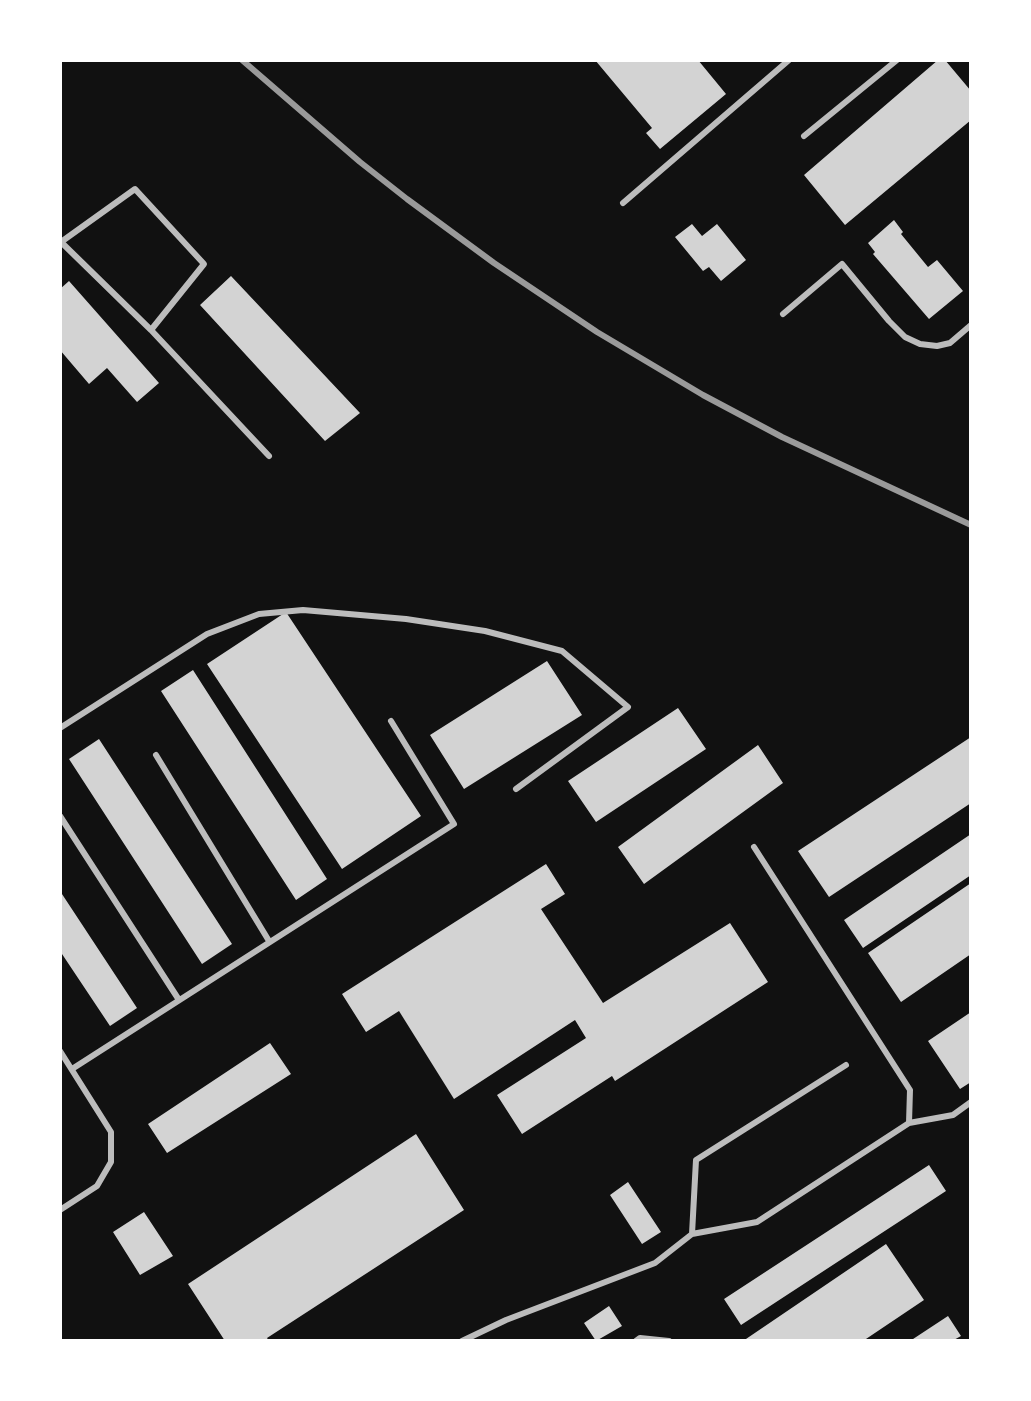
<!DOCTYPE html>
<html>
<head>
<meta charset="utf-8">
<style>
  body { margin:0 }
  #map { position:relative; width:1031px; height:1401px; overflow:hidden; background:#111; font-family:"Exo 2",sans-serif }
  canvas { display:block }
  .frame { position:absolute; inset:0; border:62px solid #fff; pointer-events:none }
</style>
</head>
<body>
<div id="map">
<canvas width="1031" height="1401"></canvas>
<div class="frame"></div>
</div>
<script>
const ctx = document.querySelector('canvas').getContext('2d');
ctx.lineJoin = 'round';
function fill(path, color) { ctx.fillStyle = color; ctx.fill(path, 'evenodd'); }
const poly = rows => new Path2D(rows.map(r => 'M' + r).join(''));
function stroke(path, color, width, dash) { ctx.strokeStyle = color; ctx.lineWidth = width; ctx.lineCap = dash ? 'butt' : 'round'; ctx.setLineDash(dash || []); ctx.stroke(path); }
const building = poly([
  [595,60,698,60,726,94,660,149,646,133,652,128],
  [938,60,945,60,971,91,971,120,845,225,804,175],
  [894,220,903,232,901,234,928,267,937,260,963,291,929,319,873,254,875,252,868,243],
  [692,224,702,236,717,224,746,260,721,281,709,267,703,271,675,237],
  [231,276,360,413,325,441,200,305],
  [69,281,159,383,137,402,107,368,89,384,60,350,60,289],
  [286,612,421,816,342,869,207,664],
  [547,661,582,715,464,789,430,735],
  [193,670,327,879,296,900,161,691],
  [678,708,706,749,596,822,568,781],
  [971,737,971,803,829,897,798,851],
  [99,739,232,944,202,964,69,759],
  [758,745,783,783,644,884,618,847],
  [971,834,971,875,863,948,844,920],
  [546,864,565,894,541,909,603,1003,730,923,768,982,615,1081,612,1076,522,1134,497,1095,586,1038,575,1020,454,1099,399,1011,366,1032,342,994],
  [971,883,971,954,901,1002,868,953],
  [60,891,137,1008,110,1026,60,951],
  [971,1012,971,1082,960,1089,928,1041],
  [270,1043,291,1074,167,1153,148,1124],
  [416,1134,464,1210,267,1338,269,1341,225,1341,188,1284],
  [929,1165,946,1191,741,1325,724,1299],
  [628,1182,661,1232,642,1244,610,1195],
  [144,1212,173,1256,140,1275,113,1232],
  [886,1244,924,1300,863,1341,743,1341],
  [609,1306,622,1326,596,1341,584,1323],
  [948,1316,961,1336,952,1341,910,1341]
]);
const service = poly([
  [804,136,897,60],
  [623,203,789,60],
  [60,243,61,242,135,189,204,264,151,330,61,242],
  [783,314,842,264,889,321,905,337,920,344,937,346,950,343,971,325],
  [151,330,269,456],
  [60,728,207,634,259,614,303,610,406,619,485,631,562,651,628,707,516,789],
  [156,755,269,941],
  [60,816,179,1000],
  [754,847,910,1090,909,1123],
  [60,1051,111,1132,111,1162,97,1186,60,1210],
  [72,1069,454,824,391,721],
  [692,1234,696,1160,846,1065],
  [462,1341,506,1320,655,1263,692,1234,757,1222,909,1123,953,1115,971,1102],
  [636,1341,640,1338,669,1341]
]);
const rail = poly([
  [242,60,360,162,407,199,494,263,597,332,703,395,782,437,971,525]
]);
fill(building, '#d3d3d3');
stroke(service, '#bcbcbc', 6);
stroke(rail, '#9a9a9a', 6);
</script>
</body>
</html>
